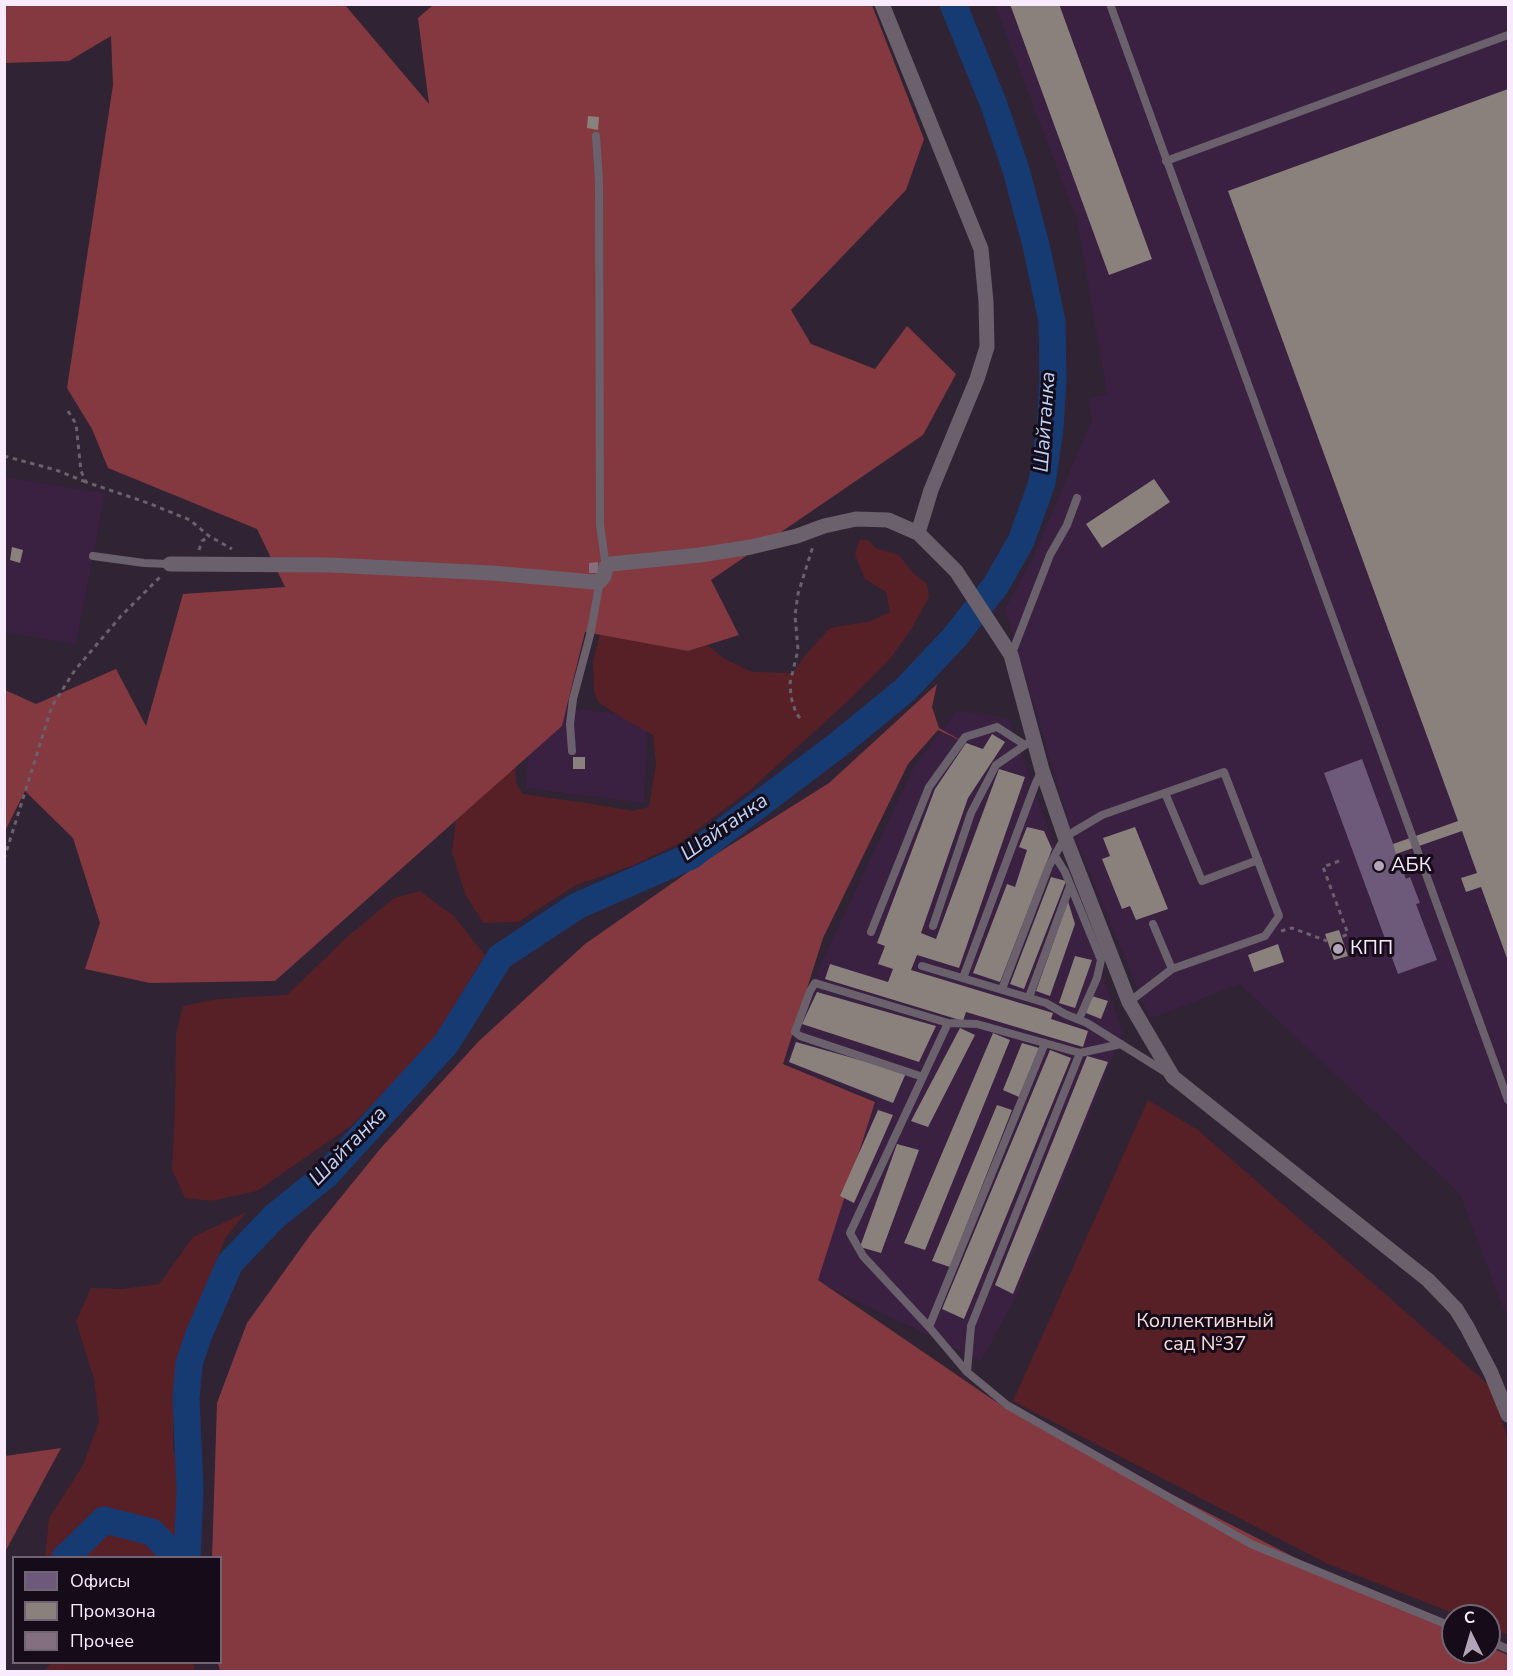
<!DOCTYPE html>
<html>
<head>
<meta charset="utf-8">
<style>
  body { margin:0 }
  #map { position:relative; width:1513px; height:1676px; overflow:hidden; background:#302333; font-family:"Nunito Sans",sans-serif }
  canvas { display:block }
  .frame { position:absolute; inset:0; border:6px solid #f9eafe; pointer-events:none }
  .legend { position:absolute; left:12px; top:1556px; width:210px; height:108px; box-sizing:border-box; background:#160c19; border:2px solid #716575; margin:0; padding:8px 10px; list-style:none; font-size:18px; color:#f9eafe }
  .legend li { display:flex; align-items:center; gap:12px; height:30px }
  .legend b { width:30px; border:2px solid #716575 }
  .north { position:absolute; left:1441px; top:1604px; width:60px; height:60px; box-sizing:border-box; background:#160c19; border:2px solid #716575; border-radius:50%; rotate:355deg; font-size:16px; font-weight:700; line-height:24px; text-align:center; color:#f9eafe }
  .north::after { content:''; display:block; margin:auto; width:21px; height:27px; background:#b3a4b7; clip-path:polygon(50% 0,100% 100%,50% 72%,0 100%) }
</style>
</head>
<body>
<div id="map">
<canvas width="1513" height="1676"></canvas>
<div class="frame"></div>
<ul class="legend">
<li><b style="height:16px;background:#6d597a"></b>Офисы</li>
<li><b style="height:16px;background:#8a817c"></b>Промзона</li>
<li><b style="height:16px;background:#846f81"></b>Прочее</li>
</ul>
<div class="north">С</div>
</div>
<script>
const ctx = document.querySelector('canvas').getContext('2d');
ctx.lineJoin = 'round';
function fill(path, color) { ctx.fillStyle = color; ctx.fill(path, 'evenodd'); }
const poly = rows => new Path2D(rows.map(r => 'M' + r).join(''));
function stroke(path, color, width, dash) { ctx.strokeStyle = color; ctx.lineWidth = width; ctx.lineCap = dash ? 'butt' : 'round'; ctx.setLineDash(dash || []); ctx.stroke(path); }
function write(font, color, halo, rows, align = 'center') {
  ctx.font = font + ' "Nunito Sans",sans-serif'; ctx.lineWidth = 6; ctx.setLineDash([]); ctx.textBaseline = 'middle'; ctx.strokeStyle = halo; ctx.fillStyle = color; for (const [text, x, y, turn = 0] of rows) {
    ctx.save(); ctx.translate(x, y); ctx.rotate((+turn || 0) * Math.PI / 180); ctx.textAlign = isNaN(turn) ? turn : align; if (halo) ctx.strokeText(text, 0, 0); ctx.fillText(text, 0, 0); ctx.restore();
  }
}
const built = poly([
  [995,5,1508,5,1508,1321,1460,1194,1240,984,1150,1019,1069,823,1005,609,1033,557,1092,419,1089,398,1107,394,1078,223],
  [4,477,105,493,76,644,5,632],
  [531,704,647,717,644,803,526,788],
  [957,710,1008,718,1123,1032,1016,1297,981,1361,799,1273,877,1101,785,1063,823,959,914,767]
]);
const green = poly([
  [860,539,870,541,875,548,899,555,913,573,927,584,929,597,912,628,890,659,849,700,750,790,678,844,634,865,576,885,518,922,483,923,465,894,452,852,456,819,515,767,516,783,523,794,587,803,633,811,649,807,656,763,653,735,624,719,598,702,594,691,593,662,600,634,688,651,708,645,723,658,752,672,792,673,807,653,830,628,871,621,890,612,886,592,865,579,855,555],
  [420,891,454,916,485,955,429,1047,351,1126,257,1191,212,1201,185,1198,172,1170,175,1110,176,1034,183,1006,217,999,287,995,347,937,394,898],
  [1148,1100,1198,1130,1490,1386,1508,1439,1508,1635,1489,1627,1489,1616,1460,1616,1326,1563,1013,1401],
  [246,1212,225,1239,178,1360,173,1414,173,1449,193,1518,193,1557,45,1557,49,1518,83,1465,99,1421,94,1379,76,1321,91,1288,122,1289,159,1284,193,1237],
  [51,1662,194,1663,194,1671,45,1671]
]);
const forest = poly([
  [5,5,345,5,429,104,418,18,433,5,872,5,924,139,906,190,791,310,811,344,875,369,907,326,956,374,923,435,711,580,739,635,688,651,585,632,562,726,275,981,150,983,85,969,100,923,73,838,25,791,5,831,5,690,36,704,116,669,146,726,183,594,285,587,257,529,108,468,92,429,67,388,113,85,111,36,69,61,5,63],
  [937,684,932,707,939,728,966,743,938,730,908,764,823,938,783,1064,875,1102,818,1280,1008,1410,1321,1571,1453,1631,1453,1652,1489,1652,1489,1647,1508,1655,1508,1671,220,1671,218,1663,220,1662,220,1558,212,1558,217,1403,247,1323,311,1234,380,1149,479,1041,585,944,694,868,829,783],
  [61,1448,5,1552,5,1456]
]);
const offices = poly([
  [1362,759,1406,879,1410,877,1420,903,1416,904,1437,960,1398,974,1324,773]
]);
const industry = poly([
  [1010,4,1059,4,1152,259,1109,275],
  [1508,89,1508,961,1481,887,1466,892,1461,878,1477,873,1462,831,1396,854,1393,844,1458,821,1228,191],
  [588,116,599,117,598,130,587,128],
  [1154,479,1170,502,1102,548,1086,524],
  [12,547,23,550,20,563,10,560],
  [992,734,1005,742,968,798,921,933,936,939,999,769,1025,777,959,968,917,955,911,970,1053,1013,1051,1019,1088,1031,1083,1047,966,1012,963,1021,825,979,830,964,888,982,893,969,878,964,885,946,877,943,935,789,966,743,983,749],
  [573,757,585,757,585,769,573,769],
  [1027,827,1044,831,1052,849,1000,982,973,973,1007,884,1015,887,1027,850,1019,847],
  [1135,827,1168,909,1136,920,1130,906,1122,909,1102,859,1110,856,1103,838],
  [1051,877,1066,881,1024,989,1010,984],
  [1068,901,1075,924,1050,996,1036,991],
  [1339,930,1348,956,1334,960,1325,934],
  [1278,944,1284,962,1254,972,1248,955],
  [1075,956,1092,960,1075,1008,1059,1003],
  [817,992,936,1026,919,1062,802,1024],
  [1092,996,1108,1001,1101,1019,1086,1013],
  [960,1028,975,1035,928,1127,911,1121],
  [993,1033,1010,1040,925,1250,904,1243],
  [796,1042,906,1073,893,1103,789,1062],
  [1022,1043,1039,1048,1019,1097,1003,1090],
  [1050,1050,1071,1058,964,1319,942,1309],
  [1087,1056,1108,1062,1013,1294,995,1285],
  [997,1105,1012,1110,950,1267,932,1261],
  [878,1110,893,1115,854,1203,840,1196],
  [897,1144,919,1150,881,1253,860,1247]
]);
const river = poly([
  [65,1558,104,1520,152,1532,177,1558],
  [187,1558,190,1490,186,1399,189,1364,199,1334,230,1263,275,1216,326,1175,446,1044,500,957,577,906,691,856,839,744,905,690,954,638,996,585,1021,541,1042,483,1050,428,1053,381,1052,321,1036,245,1016,170,994,105,953,4]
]);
const building = poly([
  [598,562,598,573,589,573,589,563]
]);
const path = poly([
  [68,411,76,424,81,471,86,482,148,503,190,520,209,536,232,549],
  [4,456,56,470,86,482],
  [199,550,202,541,209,536],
  [800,718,796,713,791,697,790,683,798,650,795,615,798,594,813,546],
  [4,859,52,706,75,670,121,616,161,576],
  [1339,861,1323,867,1348,934,1341,937],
  [1281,931,1292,928,1327,941]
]);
const service = poly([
  [1110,4,1508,1100],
  [596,136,599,181,600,525,606,567],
  [1166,161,1508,35],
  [93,556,144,563,170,564],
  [1012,653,1050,555,1067,525,1077,498],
  [572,751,570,724,573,699,590,635,600,581],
  [1165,793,1202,881,1258,860],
  [1055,856,1065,872,1101,960,1097,978,1079,1019],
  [1153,924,1172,969],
  [933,926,971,813,996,765,1028,743],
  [871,932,929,787,965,737,997,727,1025,745],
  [922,966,1046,1003,1065,1014,1087,1023,1167,1073],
  [963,978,1035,785,1041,772],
  [1002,989,1049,866,1065,837,1102,815,1224,772,1279,916,1265,936,1172,969,1129,1002],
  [1029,997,1070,886],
  [948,1023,850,1233,863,1256,929,1327,967,1372],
  [1080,1053,971,1326,967,1372,1007,1405,1251,1544,1453,1627],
  [923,1077,800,1036,795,1032,810,991,815,983,948,1023,977,1024,1080,1053,1121,1044],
  [929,1327,1045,1043],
  [1489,1641,1508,1649]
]);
const minor = poly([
  [882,4,981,249,986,302,987,347,977,379,931,490,918,533],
  [170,564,330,565,492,573,594,582,600,581,604,576,606,567,611,564,700,555,751,547,797,536,824,526,856,519,888,520,918,533,956,571,1011,655,1042,770,1065,837,1129,1002,1173,1077,1428,1280,1456,1309,1467,1327,1491,1373,1508,1415]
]);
const markers = [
  [1379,866,6,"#b3a4b7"],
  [1338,949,6,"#b3a4b7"]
];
const poiNames = [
  ["АБК",1391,866],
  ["КПП",1350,949]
];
const parkNames = [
  ["Коллективный",1205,1322],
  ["сад №37",1205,1345]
];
const waterNames = [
  ["Шайтанка",1046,422,-86],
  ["Шайтанка",725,828,-35],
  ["Шайтанка",349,1147,-46]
];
fill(built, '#3a2041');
fill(green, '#562026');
fill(forest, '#843941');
fill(offices, '#6d597a');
fill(industry, '#8a817c');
stroke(river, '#163b73', 27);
fill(building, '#846f81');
stroke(path, '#6a616d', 3, [4.5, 4.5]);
stroke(service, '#6a616d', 8);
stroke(minor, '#6a616d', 15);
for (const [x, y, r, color] of markers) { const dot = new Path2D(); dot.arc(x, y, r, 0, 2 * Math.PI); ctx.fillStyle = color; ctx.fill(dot); stroke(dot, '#160c19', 2); }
write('20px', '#f9eafe', '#160c19', poiNames, 'left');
write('20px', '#f6dcdc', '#160c19', parkNames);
write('italic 21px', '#bbd3f8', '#160c19', waterNames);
</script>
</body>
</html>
